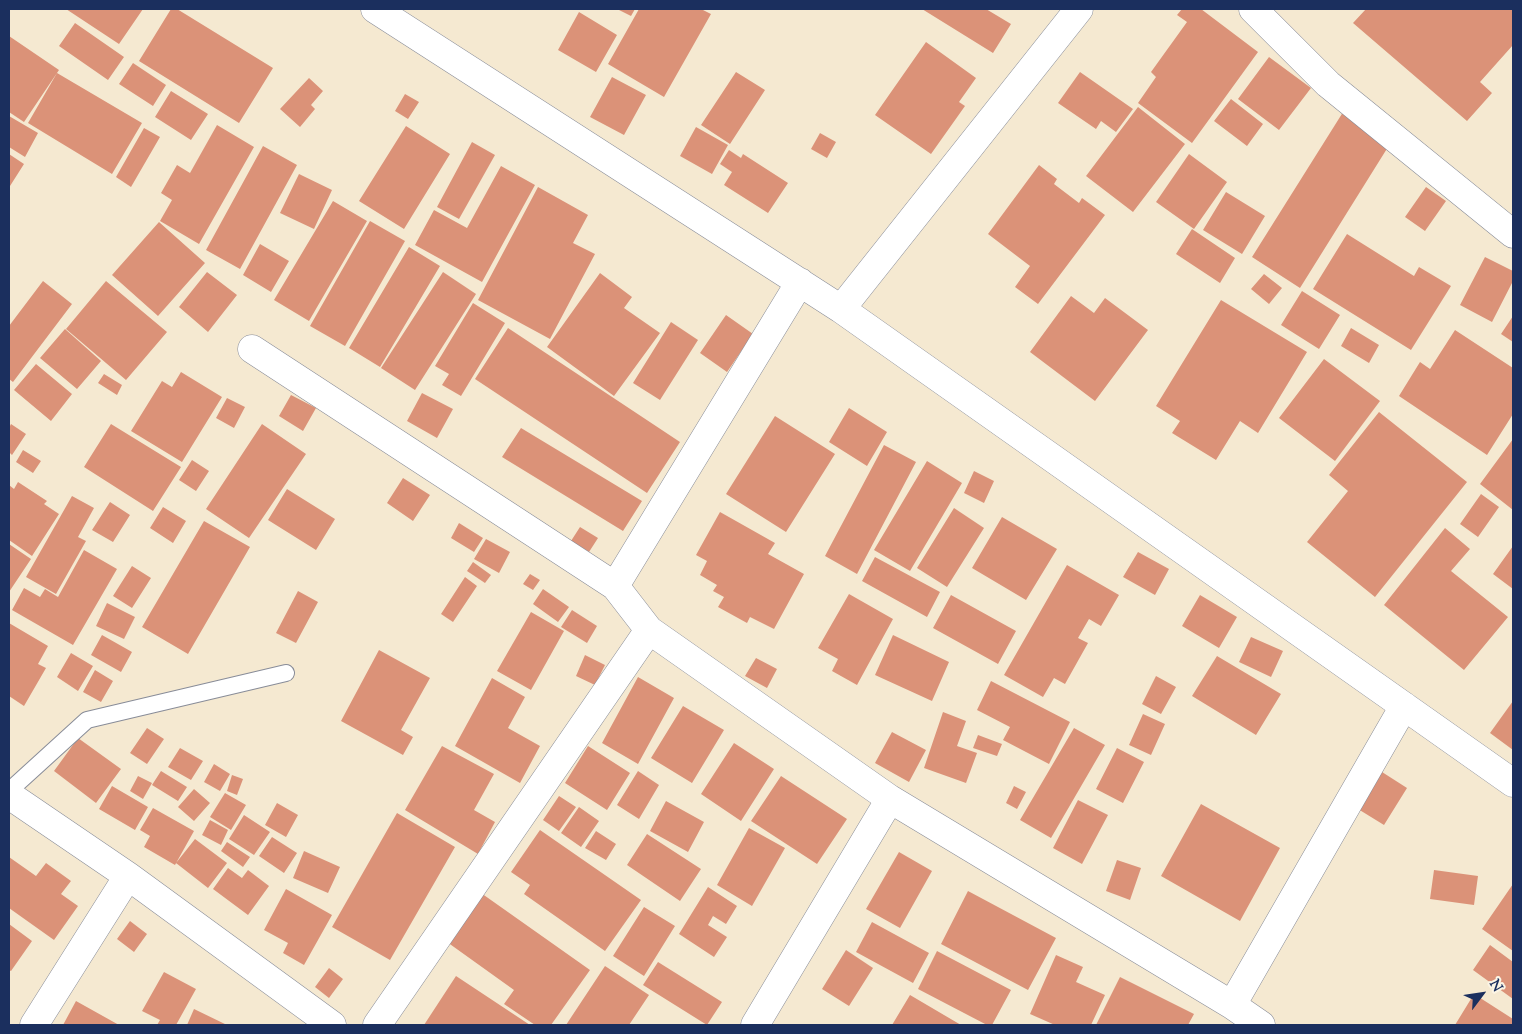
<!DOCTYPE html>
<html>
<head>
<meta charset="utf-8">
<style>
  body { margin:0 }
  #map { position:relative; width:1522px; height:1034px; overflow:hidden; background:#f5e9d1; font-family:"Sorts Mill Goudy",serif }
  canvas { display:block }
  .frame { position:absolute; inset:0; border:10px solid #1b2f5e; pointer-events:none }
  .north { position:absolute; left:1457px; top:969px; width:50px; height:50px; -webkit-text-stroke:4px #fcf5e5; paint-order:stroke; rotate:59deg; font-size:14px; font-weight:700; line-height:20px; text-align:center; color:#1b2f5e }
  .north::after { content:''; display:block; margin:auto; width:18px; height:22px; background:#1b2f5e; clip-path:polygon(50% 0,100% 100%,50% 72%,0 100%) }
</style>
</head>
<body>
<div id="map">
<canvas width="1522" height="1034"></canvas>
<div class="frame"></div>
<div class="north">N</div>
</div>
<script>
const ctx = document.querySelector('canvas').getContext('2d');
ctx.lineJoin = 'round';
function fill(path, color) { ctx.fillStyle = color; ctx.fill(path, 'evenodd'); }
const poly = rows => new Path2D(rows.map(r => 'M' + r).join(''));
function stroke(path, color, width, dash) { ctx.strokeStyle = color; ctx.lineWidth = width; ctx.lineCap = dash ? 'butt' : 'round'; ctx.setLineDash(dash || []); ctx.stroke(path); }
const building = poly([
  [66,9,143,9,119,44],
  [171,9,177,9,273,68,239,123,139,61],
  [617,9,635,9,631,16],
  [639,9,701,9,711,14,664,97,608,64],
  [922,9,986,9,1011,24,993,53],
  [1182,9,1201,9,1258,52,1192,143,1138,103,1156,77,1151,72,1187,22,1177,15],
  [1366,9,1513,9,1513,45,1480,82,1492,93,1467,121,1353,23],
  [579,12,617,35,596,72,558,50],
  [75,23,124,57,108,80,59,46],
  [9,36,59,70,24,122,9,112],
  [926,42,976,78,959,102,965,106,931,154,875,115],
  [1269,57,1311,88,1279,130,1238,99],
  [133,63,166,85,153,106,119,84],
  [736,72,765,90,730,144,701,125],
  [1080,72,1133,109,1116,132,1101,121,1096,129,1058,103],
  [57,73,142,123,112,174,28,123],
  [612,77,646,95,624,135,590,117],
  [309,78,323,91,311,105,315,109,300,127,280,109],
  [171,91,208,114,191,140,155,117],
  [405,94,419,102,408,119,395,111],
  [1231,99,1263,124,1247,146,1214,121],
  [1138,107,1185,144,1133,212,1086,176],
  [1345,109,1393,139,1300,288,1252,257],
  [9,116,38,133,25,157,9,147],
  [217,125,254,147,199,244,160,221,172,200,161,193,177,165,190,173],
  [406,126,450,154,404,229,359,201],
  [696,127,728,145,712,174,680,156],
  [144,128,160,137,131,187,116,177],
  [820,133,836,142,827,158,811,149],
  [472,142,495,155,459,219,437,207],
  [263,146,297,165,240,269,206,250],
  [729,150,741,158,743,154,788,183,768,213,724,185,732,172,720,164],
  [9,154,24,164,10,186,9,185],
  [1189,154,1227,182,1194,229,1156,202],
  [1039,165,1057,179,1054,184,1079,203,1082,198,1105,215,1038,304,1015,287,1030,266,988,234],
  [501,166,535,185,482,282,415,245,434,210,467,228],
  [299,174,332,190,314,229,280,213],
  [538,187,588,215,573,243,595,254,550,339,478,300],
  [1426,187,1446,201,1425,231,1405,217],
  [1226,192,1265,216,1242,254,1203,230],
  [333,201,367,221,309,321,274,300],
  [370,221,405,241,345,346,310,326],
  [159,222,205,263,158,316,112,275],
  [1192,229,1235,258,1220,283,1176,254],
  [1347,234,1414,276,1419,267,1451,286,1411,350,1313,289],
  [260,244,289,261,271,292,243,275],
  [409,247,440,266,380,367,349,348],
  [1485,257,1513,271,1513,281,1492,322,1460,305],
  [207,272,237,295,208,332,179,307],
  [443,272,476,294,415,390,381,368],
  [600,273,632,297,624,308,660,333,614,396,547,347],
  [1264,274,1282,288,1269,304,1251,289],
  [43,281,72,304,13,382,9,379,9,326],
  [106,281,167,332,126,380,66,329],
  [1302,291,1340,315,1319,349,1281,325],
  [1071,296,1094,313,1105,298,1148,330,1095,401,1030,352],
  [1221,300,1307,352,1258,433,1240,421,1216,460,1172,433,1180,421,1156,406],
  [473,303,505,323,461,396,442,385,449,374,435,366],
  [726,315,753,334,727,372,700,353],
  [1513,316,1513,342,1501,334],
  [671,322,698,340,660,400,633,383],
  [508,328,680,442,647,493,475,379],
  [1351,328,1379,345,1369,363,1341,346],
  [65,329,101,361,77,389,40,358],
  [1455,330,1513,368,1513,414,1487,455,1399,396,1420,362,1430,369],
  [1324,359,1380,401,1335,461,1279,418],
  [36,364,72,394,51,421,14,390],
  [181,372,222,397,182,462,131,431,162,381,172,387],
  [104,374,122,385,117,395,98,383],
  [422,393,453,409,437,438,407,421],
  [291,395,316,408,303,431,279,416],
  [227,398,245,407,234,428,216,418],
  [849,408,887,432,867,466,829,442],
  [1379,412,1467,482,1375,597,1307,542,1348,491,1329,475],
  [775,416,835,454,786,532,726,494],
  [11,424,26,434,12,455,9,452,9,428],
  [111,424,181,467,153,511,84,467],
  [262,424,306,454,249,538,206,509],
  [521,428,642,501,623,531,502,457],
  [1513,439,1513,510,1480,484],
  [884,445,916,462,857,574,825,556],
  [23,450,41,461,33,473,16,462],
  [192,460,209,471,196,491,179,480],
  [927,461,962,483,910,571,874,550],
  [974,471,994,481,984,503,964,493],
  [403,478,430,495,413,521,387,503],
  [18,482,47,501,44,504,59,514,32,556,9,540,9,485,14,489],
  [287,489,335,519,316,550,268,520],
  [1481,494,1499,507,1478,537,1460,524],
  [72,496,94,508,78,537,86,541,56,594,26,577],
  [110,502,130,515,113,542,92,530],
  [163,507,186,521,173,543,150,528],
  [954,508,984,528,947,587,917,568],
  [720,512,775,543,768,554,804,574,774,629,750,617,747,623,718,607,724,597,713,591,717,585,700,575,707,561,696,555],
  [1002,517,1057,549,1026,600,972,568],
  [204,521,250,547,188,654,142,627],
  [459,523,483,538,474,552,451,538],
  [580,527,598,538,589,552,571,541],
  [1445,528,1470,549,1451,571,1508,617,1464,670,1384,605],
  [486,539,510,552,499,573,474,559],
  [9,544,31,559,9,592],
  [1513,546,1513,589,1493,574],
  [84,550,117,569,73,645,12,610,24,588,40,597,45,589,58,597],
  [1138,552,1169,569,1155,595,1123,577],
  [875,557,940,592,927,617,862,581],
  [473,562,491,575,485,583,467,571],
  [1067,565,1119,595,1101,626,1089,619,1078,638,1088,643,1065,684,1054,678,1043,697,1004,675],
  [132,566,151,578,132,608,113,596],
  [530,574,540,580,533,590,523,584],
  [465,577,477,586,453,622,441,614],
  [543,589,569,607,558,622,533,604],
  [298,591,318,602,296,643,276,633],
  [849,594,893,619,857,685,832,671,838,659,818,648],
  [951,595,1016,631,998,664,933,628],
  [1200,595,1237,617,1219,648,1182,626],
  [107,603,135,617,124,639,96,626],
  [572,610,597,626,587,643,561,627],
  [531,612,564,631,531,690,497,671],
  [9,623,48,646,38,664,46,668,24,706,9,696],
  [102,635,132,652,121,672,91,655],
  [893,635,949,662,932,701,875,675],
  [1251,637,1283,651,1271,677,1239,662],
  [379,650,430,678,401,730,413,737,403,755,341,721],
  [71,653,93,666,78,691,57,677],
  [585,655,605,665,595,685,576,676],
  [1217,656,1281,694,1256,735,1192,696],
  [756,658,777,669,767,688,745,676],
  [95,670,113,681,101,702,83,692],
  [1156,676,1176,687,1161,714,1142,704],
  [638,677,674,698,638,764,602,743],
  [492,678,525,697,508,728,540,746,520,783,455,746],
  [991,681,1070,722,1049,764,1003,740,1010,727,977,710],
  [1513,701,1513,750,1490,733],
  [683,706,724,730,692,783,651,758],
  [943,712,966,721,957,746,977,753,966,783,924,768],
  [1143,714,1165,724,1151,755,1129,745],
  [147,728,164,739,147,764,130,753],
  [1074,728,1105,745,1051,838,1020,820],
  [892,732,926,750,909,782,875,763],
  [978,735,1002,744,997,756,973,748],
  [78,738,121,769,96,803,54,771],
  [734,743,774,769,741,821,701,794],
  [442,746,494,774,474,810,495,822,478,854,405,810],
  [588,746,630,773,607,810,565,783],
  [180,748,203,761,191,780,168,767],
  [1117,748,1144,762,1123,803,1096,789],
  [214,764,230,774,220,791,204,782],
  [161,771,187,787,178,801,152,785],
  [638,771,659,785,639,819,617,805],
  [1382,772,1407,788,1384,825,1358,809],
  [232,775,243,779,237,795,227,791],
  [138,776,152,783,143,799,130,791],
  [781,776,847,819,817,864,751,821],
  [112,786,148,807,135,830,99,809],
  [1014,786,1026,792,1017,809,1006,803],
  [194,789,210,803,194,821,178,807],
  [225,793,246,805,231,830,210,817],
  [559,796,576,807,559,831,543,820],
  [1078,800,1108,815,1082,864,1053,848],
  [666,801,704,822,688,852,650,831],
  [277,803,298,815,286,837,265,825],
  [1201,804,1280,848,1240,921,1161,876],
  [579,807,599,821,581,847,561,833],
  [153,808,194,831,175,865,144,847,150,836,140,830],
  [397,813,455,847,390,960,332,927],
  [244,815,270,832,254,855,229,839],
  [210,820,228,830,221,845,202,835],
  [749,828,785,848,752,906,717,885],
  [540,830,641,900,605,951,524,894,530,885,511,872],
  [596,831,616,844,606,860,585,848],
  [647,834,701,869,680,901,627,865],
  [272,837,297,853,284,873,259,856],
  [195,839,227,863,208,888,176,863],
  [227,842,250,857,243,867,221,851],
  [304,851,340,867,328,893,293,878],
  [899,852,932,871,900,928,866,909],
  [9,857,36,876,46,863,71,881,61,894,78,906,54,940,9,908],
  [1117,860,1141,868,1130,900,1106,891],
  [228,868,242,878,248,870,269,886,248,915,213,889],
  [1434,870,1478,876,1474,905,1430,899],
  [1513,884,1513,951,1482,929],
  [708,887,737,906,726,924,713,916,708,925,727,937,714,957,679,934],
  [286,889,332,915,304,965,283,953,288,943,264,930],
  [968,891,1056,938,1028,990,941,944],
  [481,893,590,970,551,1025,535,1025,504,1004,514,990,447,942],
  [644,907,675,926,644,976,613,956],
  [130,921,147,934,134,952,117,939],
  [872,922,929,953,913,983,856,952],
  [9,924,32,941,11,971,9,970],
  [1490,945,1513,962,1513,999,1473,970],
  [846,950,873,968,849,1006,822,989],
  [937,951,1011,990,992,1025,987,1025,918,989],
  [1056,955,1083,967,1076,982,1105,995,1091,1025,1055,1025,1030,1014],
  [658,962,722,1002,707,1025,643,985],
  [605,966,649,995,629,1025,566,1025],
  [329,968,343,979,329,998,315,987],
  [164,972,196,989,176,1025,157,1025,160,1020,142,1011],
  [456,976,530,1025,424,1025],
  [1120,977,1194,1014,1188,1025,1096,1025],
  [1474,994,1513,1019,1513,1025,1455,1025],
  [910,995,961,1025,892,1025],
  [76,1001,119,1025,63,1025],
  [194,1009,227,1025,187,1025]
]);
const lane = poly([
  [9,791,87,720,286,673]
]);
const street = poly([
  [375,9,841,309,1513,783],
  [1253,9,1328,84,1513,234],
  [841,309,1079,9],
  [252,349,615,586,649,630,890,799,1232,1005,1261,1025],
  [615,586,800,282],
  [9,795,128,876,332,1025],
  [1232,1005,1404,706],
  [34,1025,128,876],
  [377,1025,649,630],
  [755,1025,890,799]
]);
fill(building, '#db9278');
stroke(lane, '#888c98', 18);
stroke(street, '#888c98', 29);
stroke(lane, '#fff', 16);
stroke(street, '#fff', 28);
</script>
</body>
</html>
